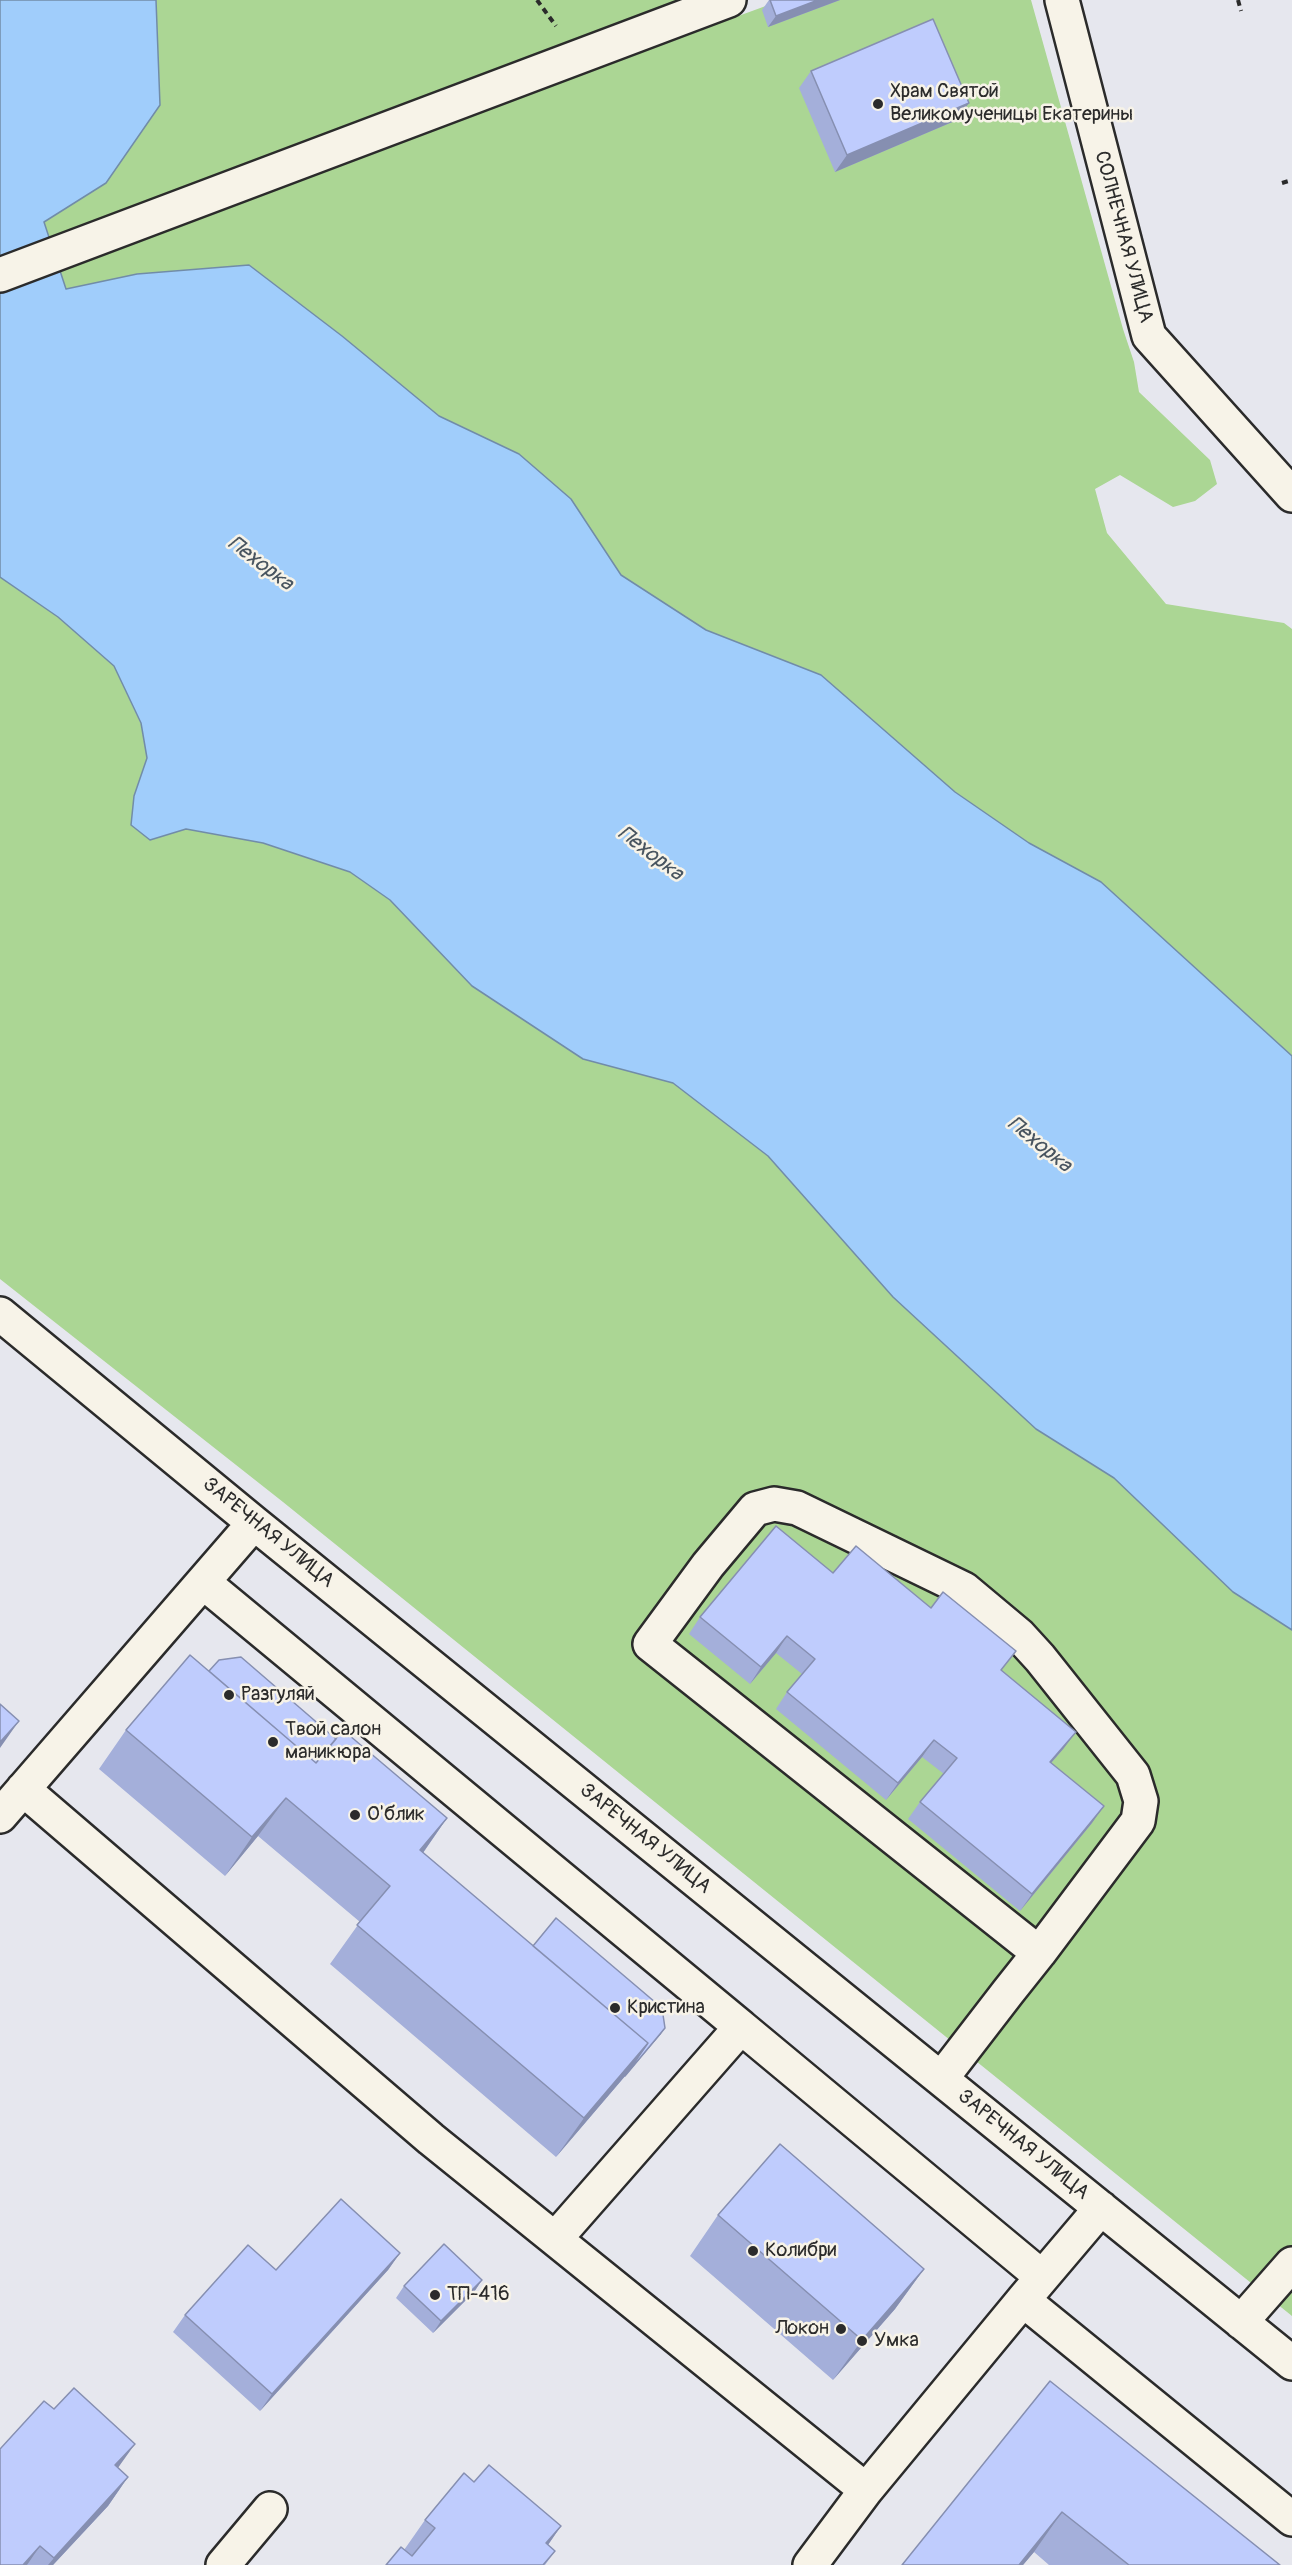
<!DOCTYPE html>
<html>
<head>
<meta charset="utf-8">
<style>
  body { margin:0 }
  canvas { display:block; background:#e6e7ee }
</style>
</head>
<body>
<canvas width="1292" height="2565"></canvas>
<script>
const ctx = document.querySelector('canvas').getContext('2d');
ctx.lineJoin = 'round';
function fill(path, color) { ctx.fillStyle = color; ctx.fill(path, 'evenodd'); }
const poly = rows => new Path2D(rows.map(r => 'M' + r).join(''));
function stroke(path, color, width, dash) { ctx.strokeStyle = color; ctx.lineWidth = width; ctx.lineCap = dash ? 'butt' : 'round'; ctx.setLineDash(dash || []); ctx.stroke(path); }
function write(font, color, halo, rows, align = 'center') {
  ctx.font = font + ' Pangolin,sans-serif'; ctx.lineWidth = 5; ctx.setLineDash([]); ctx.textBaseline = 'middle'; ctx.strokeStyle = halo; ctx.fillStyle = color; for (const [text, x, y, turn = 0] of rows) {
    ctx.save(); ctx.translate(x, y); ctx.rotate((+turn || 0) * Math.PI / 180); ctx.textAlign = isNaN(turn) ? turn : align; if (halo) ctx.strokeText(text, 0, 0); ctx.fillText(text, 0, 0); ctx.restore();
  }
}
const green = poly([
  [156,0,681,0,503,67,515,98,782,0,1031,0,1123,329,1134,362,1139,392,1210,460,1217,484,1195,501,1173,507,1120,475,1095,489,1107,533,1166,604,1284,623,1292,629,1292,1056,1101,882,1029,843,955,792,821,675,706,630,621,575,571,499,519,454,439,416,342,336,249,265,137,274,66,289,44,222,106,183,160,105],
  [0,577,58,617,114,666,141,724,147,758,134,796,150,840,186,829,263,843,350,872,390,900,472,986,583,1059,673,1083,768,1156,893,1297,1036,1429,1114,1478,1233,1592,1292,1630,1292,2316,283,1502,0,1279]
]);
const water = poly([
  [0,0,156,0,160,105,106,183,44,222,66,289,137,274,249,265,342,336,439,416,519,454,571,499,621,575,706,630,821,675,955,792,1029,843,1101,882,1292,1056,1292,1630,1233,1592,1114,1478,1036,1429,893,1297,768,1156,673,1083,583,1059,472,986,390,900,350,872,263,843,186,829,150,840,131,825,134,796,147,758,141,723,114,666,58,617,0,577,0,0]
]);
const path = poly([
  [537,0,556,26],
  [1238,0,1241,11],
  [1282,183,1292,180]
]);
const minor = poly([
  [1062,0,1149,336,1292,495],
  [0,275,729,0],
  [0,1314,254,1523,1292,2363],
  [23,1789,431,2139,555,2239,741,2027,203,1582],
  [0,1816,254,1523],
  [741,2027,1042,2277],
  [941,2079,1008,1992,1039,1953,1138,1821,1141,1801,1133,1775,1040,1658,1019,1635,964,1589,797,1508,774,1504,755,1509,708,1565,650,1644,1039,1953],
  [1101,2208,1023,2300,1292,2519],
  [555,2239,866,2490],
  [1241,2322,1292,2264],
  [223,2565,270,2509],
  [810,2565,866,2490,1023,2300]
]);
const wall = poly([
  [769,0,840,0,768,27,762,10],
  [811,71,957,120,835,172,799,88],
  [833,1573,1002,1671,1064,1748,1051,1763,1092,1823,1020,1911,908,1819,920,1802,944,1774,922,1757,886,1800,776,1709,787,1692,802,1674,776,1653,750,1684,689,1634,700,1617],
  [209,1671,336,1739,447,1818,423,1853,533,1946,661,2034,556,2157,330,1964,360,1922,258,1836,225,1876,99,1769,126,1730],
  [718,2215,924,2269,895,2309,833,2380,690,2256],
  [400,2253,388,2270,260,2411,173,2332,185,2315,276,2270],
  [482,2280,474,2292,433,2333,396,2298,404,2286],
  [1050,2381,1280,2565,1049,2565,1034,2552,1023,2565,902,2565],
  [118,2468,128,2477,108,2506,53,2565,0,2565],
  [474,2482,561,2526,548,2545,555,2551,545,2565,386,2565,404,2550,425,2520]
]);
const shadedWall = poly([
  [818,0,840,0,768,27,776,16],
  [969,103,957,120,835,172,847,155],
  [787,1636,776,1653,750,1684,761,1667],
  [19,1721,0,1748,0,1742],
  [1076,1732,1064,1748,1038,1778,1050,1762],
  [934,1740,922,1757,886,1800,898,1783],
  [286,1798,258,1836,225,1876,252,1837],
  [1104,1806,1092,1823,1020,1911,1032,1894],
  [447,1818,420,1857,420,1850],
  [665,2028,661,2034,556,2157,584,2118,648,2043],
  [400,2253,388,2270,260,2411,272,2394],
  [924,2269,895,2309,833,2380,862,2340],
  [482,2280,474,2292,433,2333,441,2321],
  [135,2444,115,2472,115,2465],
  [128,2477,108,2506,53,2565,48,2565,54,2558],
  [1062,2512,1034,2552,1023,2565,1019,2565],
  [561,2526,534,2565,546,2543],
  [40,2546,27,2565,23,2565]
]);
const building = poly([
  [770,0,818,0,776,16,770,0],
  [933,19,969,103,847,155,811,71,933,19],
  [776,1526,833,1573,856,1546,931,1608,943,1592,1016,1651,1001,1670,1076,1732,1050,1762,1104,1806,1032,1894,920,1802,957,1758,934,1740,898,1783,787,1692,815,1659,787,1636,761,1667,700,1617,776,1526],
  [190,1655,316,1763,343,1730,447,1818,420,1850,648,2043,584,2118,357,1925,390,1886,286,1798,252,1837,126,1730,190,1655],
  [241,1657,336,1739,316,1763,209,1671,219,1660,241,1657],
  [0,1704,19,1721,0,1742,0,1704],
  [556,1918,662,2008,665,2028,625,2076,648,2043,533,1946,556,1918],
  [780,2144,924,2269,862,2340,718,2215,780,2144],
  [341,2199,400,2253,272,2394,185,2315,248,2245,276,2270,341,2199],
  [444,2244,482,2280,441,2321,404,2286,444,2244],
  [1050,2381,1280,2565,1129,2565,1062,2512,1019,2565,902,2565,1050,2381],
  [74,2388,135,2444,115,2465,128,2477,54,2558,40,2546,23,2565,0,2565,0,2449,44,2401,54,2409,74,2388],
  [489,2465,561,2526,546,2543,555,2551,543,2565,386,2565,401,2547,412,2556,435,2528,425,2520,464,2473,474,2482,489,2465]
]);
const markers = [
  [878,104,6,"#2b2b2b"],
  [229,1695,6,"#2b2b2b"],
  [273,1742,6,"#2b2b2b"],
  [355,1815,6,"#2b2b2b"],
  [615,2008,6,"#2b2b2b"],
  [753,2251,6,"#2b2b2b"],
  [435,2295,6,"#2b2b2b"],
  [841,2329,6,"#2b2b2b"],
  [862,2341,6,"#2b2b2b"]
];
const poiNames = [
  ["Храм Святой",890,92],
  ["Великомученицы Екатерины",890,115],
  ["Разгуляй",241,1695],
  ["Твой салон",285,1730],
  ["маникюра",285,1753],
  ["О'блик",367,1815],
  ["Кристина",627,2008],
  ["Колибри",765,2251],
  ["ТП-416",447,2295],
  ["Локон",829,2329,"right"],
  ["Умка",874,2341]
];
const streetNames = [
  ["СОЛНЕЧНАЯ УЛИЦА",1123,237,75],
  ["ЗАРЕЧНАЯ УЛИЦА",268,1533,39],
  ["ЗАРЕЧНАЯ УЛИЦА",645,1839,39],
  ["ЗАРЕЧНАЯ УЛИЦА",1023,2145,39]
];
const waterNames = [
  ["Пехорка",260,564,37],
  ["Пехорка",650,854,37],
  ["Пехорка",1039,1145,39]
];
fill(green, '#abd694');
fill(water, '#a0cdfb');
stroke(water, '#718ca8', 1.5);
stroke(minor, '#2b2b2b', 38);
stroke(path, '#2b2b2b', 4, [6, 4.5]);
stroke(minor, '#f7f3e8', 33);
fill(wall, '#a4afda');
fill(shadedWall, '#868fb1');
fill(building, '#bfccfd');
stroke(building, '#868fb1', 1.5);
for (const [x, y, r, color] of markers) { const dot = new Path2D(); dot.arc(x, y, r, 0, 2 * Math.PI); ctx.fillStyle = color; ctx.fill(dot); stroke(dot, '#f7f3e8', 2); }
write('20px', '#2b2b2b', '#f7f3e8', poiNames, 'left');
write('20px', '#2b2b2b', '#f7f3e8', streetNames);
write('italic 21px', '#48545f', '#f7f3e8', waterNames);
</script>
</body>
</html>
